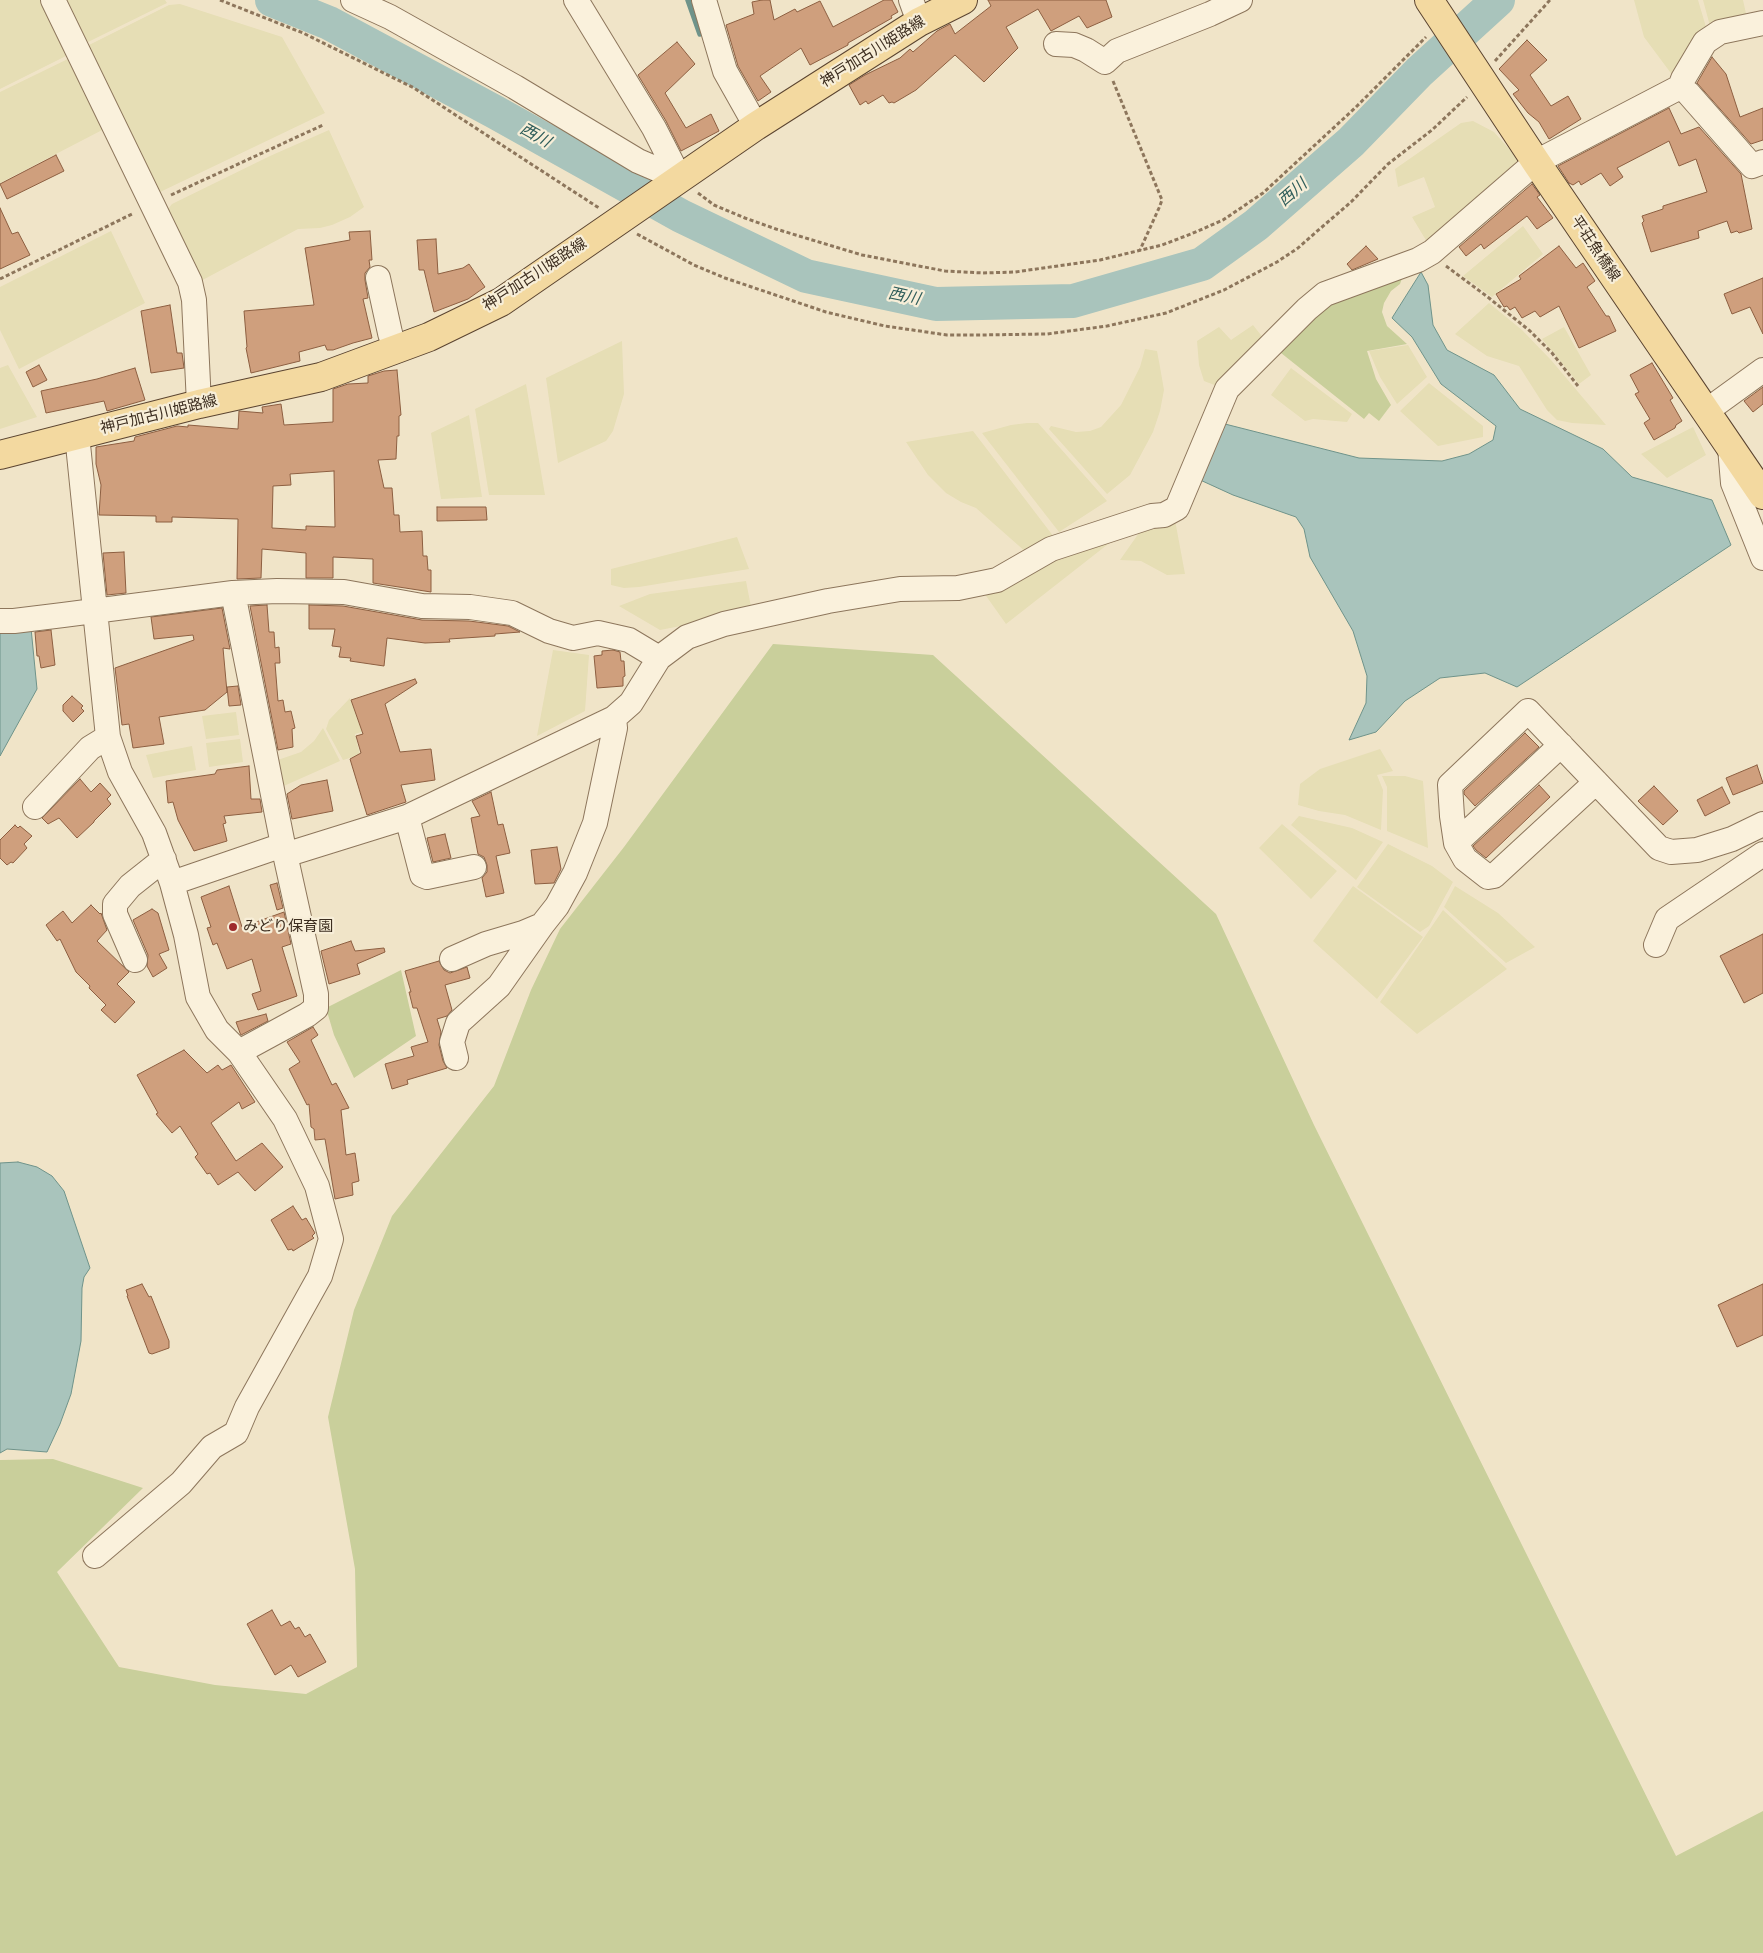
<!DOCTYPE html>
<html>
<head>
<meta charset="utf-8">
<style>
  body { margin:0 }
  canvas { display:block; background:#f0e4c8 }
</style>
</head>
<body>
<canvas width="1763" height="1953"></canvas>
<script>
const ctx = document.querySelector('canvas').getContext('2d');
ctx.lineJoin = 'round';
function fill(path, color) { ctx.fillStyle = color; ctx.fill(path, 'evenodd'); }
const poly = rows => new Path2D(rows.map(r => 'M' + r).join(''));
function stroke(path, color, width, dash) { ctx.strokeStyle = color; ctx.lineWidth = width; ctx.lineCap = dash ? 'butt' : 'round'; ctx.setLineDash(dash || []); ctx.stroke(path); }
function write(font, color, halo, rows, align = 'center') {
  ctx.font = font + ' "Times New Roman","Noto Sans JP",serif'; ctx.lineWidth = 4.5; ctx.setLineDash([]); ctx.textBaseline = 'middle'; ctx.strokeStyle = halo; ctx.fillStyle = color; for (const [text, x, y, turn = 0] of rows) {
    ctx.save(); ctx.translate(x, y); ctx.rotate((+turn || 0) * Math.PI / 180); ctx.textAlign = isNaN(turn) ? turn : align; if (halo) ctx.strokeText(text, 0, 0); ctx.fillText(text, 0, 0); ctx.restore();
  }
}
const farmland = poly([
  [0,0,47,0,72,53,0,89],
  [63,0,165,0,167,3,84,44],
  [1634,0,1698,0,1706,27,1673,76,1644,37],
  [1703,0,1743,0,1747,18,1710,26],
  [180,4,282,37,325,113,158,193,87,46,169,5],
  [74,56,108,127,0,183,0,92],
  [1473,121,1494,132,1519,160,1515,169,1430,247,1412,217,1435,207,1424,177,1398,187,1395,169,1461,123],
  [329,130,364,207,350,217,332,225,320,228,298,229,197,283,164,214,172,204,270,156],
  [1523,226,1543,254,1492,297,1463,276],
  [111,231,145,303,19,369,0,330,0,287],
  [1489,303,1522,330,1551,360,1606,425,1572,423,1557,420,1547,410,1519,366,1487,356,1455,334],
  [1253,325,1264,339,1217,386,1204,381,1199,365,1197,341,1219,327,1231,340],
  [1564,327,1591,375,1579,384,1542,339],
  [622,341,624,394,613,431,606,441,558,463,546,378],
  [1408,345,1427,377,1397,404,1380,377,1369,351],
  [1145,349,1157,351,1160,367,1164,390,1160,411,1153,432,1130,475,1107,494,1049,429,1051,426,1076,432,1090,431,1101,427,1121,405,1140,367],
  [8,365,37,417,0,429,0,368],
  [1291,368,1352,414,1347,422,1313,419,1305,421,1271,395],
  [1429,383,1483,426,1483,437,1438,446,1400,411],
  [526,384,545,495,489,495,475,409],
  [469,415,482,497,441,499,431,433],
  [1027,423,1038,423,1107,501,1059,532,982,433,1011,425],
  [1693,427,1706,455,1667,478,1641,454],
  [973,431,1057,541,1027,553,976,508,961,502,946,493,928,475,906,442],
  [1175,520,1185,574,1167,575,1141,561,1120,560,1141,530],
  [737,537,749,569,639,587,624,588,611,585,611,569],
  [1112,541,1006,624,984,593,1053,560],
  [746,581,752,612,660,630,619,606,650,594],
  [553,650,589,655,585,711,537,736],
  [350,698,362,732,355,734,360,755,343,760,326,729,329,720],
  [236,712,239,735,206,739,202,716],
  [323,728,340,761,277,789,272,762,301,752,314,741],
  [240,739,243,762,209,767,206,743],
  [192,746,196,770,153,778,146,755],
  [1380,749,1393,771,1377,775,1383,790,1381,830,1345,815,1319,811,1298,805,1300,784,1320,769],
  [1382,776,1405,776,1423,781,1428,848,1387,831,1387,787],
  [1299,816,1352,828,1383,842,1356,880,1291,825],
  [1282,824,1337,871,1311,899,1259,848],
  [1388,844,1432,866,1453,882,1429,926,1420,932,1357,887],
  [1353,886,1423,937,1377,999,1313,941],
  [1455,886,1498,913,1535,947,1506,963,1444,907],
  [1443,910,1507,969,1417,1034,1380,1002]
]);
const green = poly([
  [1404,273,1400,284,1391,291,1384,303,1382,312,1387,326,1407,344,1367,351,1376,379,1391,405,1379,421,1369,413,1364,419,1276,349,1322,308],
  [773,644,933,655,1216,914,1314,1125,1676,1856,1763,1811,1763,1953,0,1953,0,1460,53,1459,143,1488,57,1572,119,1667,215,1685,306,1694,357,1667,355,1569,328,1417,354,1310,392,1216,494,1086,531,990,560,929,624,847],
  [401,970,416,1036,354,1078,334,1035,326,1008]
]);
const water = poly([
  [1421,272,1428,285,1433,325,1447,350,1494,375,1520,409,1603,449,1632,477,1712,500,1731,545,1517,687,1485,673,1440,678,1405,701,1376,732,1349,740,1366,703,1367,676,1353,631,1310,557,1304,529,1296,517,1233,495,1198,479,1225,424,1359,458,1442,461,1469,454,1493,440,1496,426,1441,384,1412,337,1392,318,1421,272],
  [0,627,31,628,37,689,0,756,0,627],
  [18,1162,37,1167,52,1176,64,1191,90,1268,84,1277,82,1288,81,1341,71,1394,60,1424,47,1452,7,1449,0,1453,0,1163,18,1162]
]);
const stream = poly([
  [688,0,700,34]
]);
const river = poly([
  [272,0,329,23,495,112,681,216,806,276,936,304,1073,301,1202,264,1256,225,1351,142,1419,72,1498,0]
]);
const building = poly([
  [762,0,770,0,774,20,795,9,797,12,820,1,833,27,884,0,892,0,898,12,891,16,892,18,848,43,848,45,810,65,801,48,760,76,771,92,758,101,738,66,726,25,754,14,752,2,762,0],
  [988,0,1106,0,1112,17,1087,28,1079,16,1051,31,1038,9,1006,27,1018,48,984,82,955,55,916,90,894,103,892,102,889,103,883,95,868,104,866,101,860,105,849,85,865,75,900,58,910,49,913,52,937,31,950,24,955,34,991,6,988,0],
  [1527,40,1547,60,1530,75,1551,106,1568,96,1581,119,1549,139,1539,122,1528,113,1513,94,1519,90,1499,69,1527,40],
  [677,42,695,64,665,93,686,128,711,114,719,131,681,151,666,121,638,75,677,42],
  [1712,57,1726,74,1740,117,1763,108,1763,140,1751,144,1697,83,1712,57],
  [1669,108,1681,134,1699,127,1741,174,1752,229,1739,233,1737,231,1731,233,1727,221,1698,231,1699,238,1651,252,1642,223,1644,221,1642,216,1663,209,1663,206,1707,192,1696,159,1679,166,1669,141,1617,168,1623,177,1610,186,1601,173,1581,185,1579,181,1573,185,1569,183,1558,166,1669,108],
  [56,155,64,171,7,199,0,184,56,155],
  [1532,184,1540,195,1537,197,1553,218,1537,229,1527,216,1484,249,1481,244,1466,256,1459,247,1532,184],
  [0,208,12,234,18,232,30,255,0,269,0,208],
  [370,231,372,260,369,260,370,267,365,273,365,280,368,298,363,299,372,338,353,343,333,350,327,350,325,345,299,352,300,361,251,373,246,348,247,347,244,311,314,305,305,248,350,240,349,232,370,231],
  [436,239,438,274,463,268,469,264,485,287,468,299,434,312,424,270,419,270,417,240,436,239],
  [1366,246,1378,259,1352,270,1347,264,1366,246],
  [1559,246,1576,268,1583,263,1595,281,1587,287,1606,316,1609,316,1616,331,1579,348,1559,306,1540,317,1535,311,1522,318,1515,307,1510,310,1507,306,1504,307,1496,294,1521,279,1519,276,1559,246],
  [1763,278,1763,334,1750,307,1732,314,1724,294,1763,278],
  [170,305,177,353,182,353,184,368,151,373,141,311,170,305],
  [1652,363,1673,398,1670,400,1682,421,1676,425,1675,428,1654,440,1644,423,1650,419,1635,394,1639,392,1630,375,1652,363],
  [39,365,47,380,33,387,26,372,39,365],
  [135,368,145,400,107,411,104,401,46,413,41,391,97,379,135,368],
  [397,370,401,415,399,416,399,436,397,436,396,459,378,460,384,488,392,488,394,515,399,515,400,532,422,531,423,556,427,556,428,570,431,570,431,592,373,583,373,559,333,557,333,578,306,578,306,553,262,549,261,578,237,579,238,519,172,517,172,522,156,522,156,516,99,515,101,485,96,464,96,447,134,441,135,437,177,426,188,427,188,425,238,429,239,411,263,413,262,407,281,404,284,425,333,422,333,389,348,384,368,383,368,376,384,371,397,370],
  [334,471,335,527,306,526,306,530,272,528,273,486,291,485,290,474,334,471],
  [1763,387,1763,404,1753,412,1744,401,1763,387],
  [437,507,486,507,487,520,437,521,437,507],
  [124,552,126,593,107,595,103,553,124,552],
  [267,605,269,632,274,632,275,648,279,647,280,663,275,663,278,701,283,700,285,712,291,711,295,728,292,729,293,747,278,750,250,606,267,605],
  [309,605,343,606,422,620,469,621,508,626,520,632,495,634,495,636,449,639,450,642,425,643,387,638,384,666,350,661,351,658,339,657,341,647,332,646,335,629,309,629,309,605],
  [222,608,230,649,223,648,227,692,205,710,159,717,164,744,133,748,129,724,122,725,115,668,194,640,193,635,154,639,151,617,222,608],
  [51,630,55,665,41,668,39,656,37,656,35,632,51,630],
  [613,650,620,652,621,661,624,661,625,676,623,677,623,686,597,688,594,656,602,655,602,651,613,650],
  [415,679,417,683,385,704,400,752,431,749,435,780,401,785,406,802,367,815,350,759,361,753,356,736,363,734,351,700,415,679],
  [238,686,241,705,229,706,227,687,238,686],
  [72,696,83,706,81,708,84,711,73,722,63,711,63,705,72,696],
  [1525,733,1539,747,1475,806,1464,794,1464,791,1525,733],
  [1757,765,1763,783,1733,795,1726,778,1757,765],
  [249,766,251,799,260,799,262,812,224,816,226,823,223,824,227,841,194,851,178,820,173,802,168,803,166,781,215,774,217,770,249,766],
  [80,779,91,792,100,783,111,795,107,799,111,804,94,821,94,822,77,838,59,818,48,824,42,818,80,779],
  [327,780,333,811,292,819,287,794,301,785,327,780],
  [1539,785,1550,797,1486,858,1476,850,1473,846,1539,785],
  [1654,786,1678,811,1663,825,1638,801,1654,786],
  [1722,787,1730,803,1705,816,1697,800,1722,787],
  [491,792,498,825,503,824,510,853,496,856,504,893,486,897,482,878,487,872,487,865,484,857,478,854,471,818,480,816,472,801,491,792],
  [15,825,18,828,20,826,32,836,24,844,27,848,13,863,11,862,7,865,0,858,0,840,15,825],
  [445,834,451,858,433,862,427,838,445,834],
  [557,847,561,869,554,883,535,884,531,850,557,847],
  [277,883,283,908,277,910,270,885,277,883],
  [229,886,242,927,284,912,291,944,282,947,297,996,258,1010,252,994,261,991,252,959,227,969,217,943,213,945,207,928,211,927,201,897,229,886],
  [91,905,100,914,101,913,107,930,97,941,129,972,117,984,135,1002,115,1023,101,1010,106,1005,89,988,90,986,76,972,60,939,57,941,46,925,63,911,72,923,91,905],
  [152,909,158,913,169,950,159,954,167,968,153,977,147,966,148,955,133,920,152,909],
  [1763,934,1763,993,1744,1003,1720,956,1763,934],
  [351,941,355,951,384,948,385,952,357,964,360,974,329,984,321,951,351,941],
  [439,961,444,970,450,973,467,967,470,978,445,985,452,1010,447,1016,437,1019,441,1032,439,1045,443,1061,447,1068,407,1080,408,1084,392,1089,385,1064,414,1056,411,1047,428,1042,417,1008,413,1008,409,992,411,992,405,971,439,961],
  [266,1014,268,1021,241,1035,240,1033,236,1022,266,1014],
  [313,1027,318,1035,311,1040,332,1085,336,1083,349,1108,341,1110,346,1155,355,1153,359,1181,352,1183,353,1195,335,1199,325,1139,315,1140,314,1129,311,1127,309,1104,307,1105,289,1069,300,1062,287,1042,313,1027],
  [184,1050,207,1073,218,1065,222,1070,231,1065,255,1102,242,1109,239,1102,211,1123,236,1161,262,1143,283,1167,255,1191,238,1172,218,1185,210,1173,207,1174,195,1157,198,1154,180,1126,172,1133,156,1114,158,1113,137,1075,184,1050],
  [293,1206,302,1220,306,1218,315,1233,312,1236,314,1238,293,1251,292,1249,288,1250,271,1220,293,1206],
  [142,1284,149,1297,151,1296,169,1341,169,1348,152,1354,149,1353,127,1296,128,1296,126,1290,142,1284],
  [1763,1284,1763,1335,1737,1347,1718,1305,1763,1284],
  [272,1610,281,1626,290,1621,295,1629,299,1627,305,1637,310,1634,326,1662,298,1677,291,1665,275,1675,247,1624,272,1610]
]);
const path = poly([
  [220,0,303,33,414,88,599,208],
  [1495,61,1550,0],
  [1113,81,1162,200,1159,208,1140,250],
  [698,193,714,205,745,218,776,229,862,255,945,271,983,273,1015,272,1100,260,1162,245,1191,234,1223,220,1263,193,1355,108,1426,37],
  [171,195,323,125],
  [637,234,694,265,725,278,826,312,885,326,947,335,979,335,1047,334,1107,326,1166,313,1224,290,1277,262,1298,248,1315,233,1351,202,1388,164,1432,130,1467,97],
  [1446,266,1489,298,1530,331,1552,353,1578,386],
  [0,279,134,213]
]);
const minor = poly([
  [53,0,190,282,194,300,199,404],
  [353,0,390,17,515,87,638,161,680,179],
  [576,0,654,128,680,179],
  [704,0,725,71,756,126],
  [911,0,919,22],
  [1056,44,1074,45,1086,50,1105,62,1117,51,1210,14,1240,0],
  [1680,87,1688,93,1752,166,1763,162],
  [378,278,390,333,395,350],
  [1705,412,1763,370],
  [77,435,108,737,120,772,154,833,172,883,186,935,198,997,217,1030,239,1052,285,1119,317,1186,331,1239,320,1276,247,1407,236,1433,212,1447,181,1483,95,1556],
  [1730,447,1733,483,1763,558],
  [233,593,283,845,316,994,316,1008,307,1015,239,1052],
  [0,621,14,621,63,615,233,593,277,591,344,592,422,606,470,607,512,613,549,631,573,638,598,633,629,640,659,658],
  [1596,782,1494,876,1488,877,1465,859,1456,843,1452,816,1450,785,1528,711,1596,782,1659,848,1671,852,1697,850,1732,839,1763,824],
  [35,807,90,748,108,737],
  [407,817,422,875,427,877,474,867],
  [1456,843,1561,745],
  [285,855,407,817,614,718,631,703,659,658,687,637,724,624,828,601,900,589,958,588,997,580,1051,549,1152,516,1164,515,1177,508,1227,389,1307,309,1325,294,1418,260,1432,252,1536,162,1680,87,1683,79,1705,42,1720,32,1763,23],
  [172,883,283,845],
  [1656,945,1667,919,1763,854],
  [452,959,486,944,523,933,542,925,557,906,575,873,595,823,615,728,614,718],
  [135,960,115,914,115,904,130,886,164,859],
  [456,1058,452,1042,458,1023,499,986,542,925]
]);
const major = poly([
  [1429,0,1536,162,1763,495],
  [0,455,199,404,321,377,429,337,501,302,756,126,919,22,963,0]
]);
const markers = [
  [233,927,5,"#9e2a2b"]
];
const streetNames = [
  ["神戸加古川姫路線",873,52,-32],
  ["平荘魚橋線",1595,249,56],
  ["神戸加古川姫路線",535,275,-33],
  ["神戸加古川姫路線",159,415,-14]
];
const poiNames = [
  ["みどり保育園",243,927]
];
const waterNames = [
  ["西川",535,136,29],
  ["西川",1293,193,-41],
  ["西川",904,297,12]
];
fill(farmland, '#e6deb5');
fill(green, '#c9cf9b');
fill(water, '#a9c4bc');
stroke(water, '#6f938a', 1);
stroke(stream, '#6f938a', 5.5);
stroke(river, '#a9c4bc', 34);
fill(building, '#cf9f7d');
stroke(building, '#8d5f41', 1);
stroke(minor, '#8d765c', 26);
stroke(major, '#5b4430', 30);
stroke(path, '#8d765c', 3, [4, 2.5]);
stroke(minor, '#faf1dc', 24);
stroke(major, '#f3d9a0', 28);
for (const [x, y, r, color] of markers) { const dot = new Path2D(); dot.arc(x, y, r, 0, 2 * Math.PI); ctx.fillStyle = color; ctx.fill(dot); stroke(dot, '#f7eed8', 2); }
write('15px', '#3d2e20', '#f7eed8', streetNames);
write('15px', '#3d2e20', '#f7eed8', poiNames, 'left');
write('italic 16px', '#2f5d5a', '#f7eed8', waterNames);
</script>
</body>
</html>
